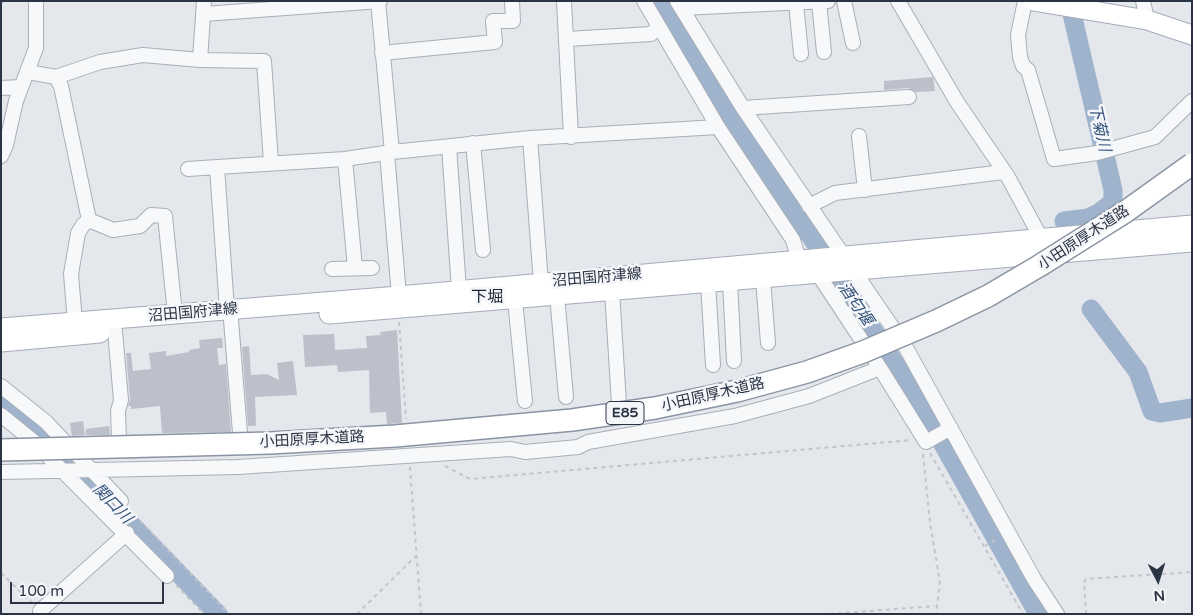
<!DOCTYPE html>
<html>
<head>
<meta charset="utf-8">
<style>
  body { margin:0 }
  #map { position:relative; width:1193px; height:615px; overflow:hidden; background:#e4e7ec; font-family:"Varela Round",sans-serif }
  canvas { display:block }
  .frame { position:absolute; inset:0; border:2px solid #2b3445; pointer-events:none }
  .north { position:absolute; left:1133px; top:555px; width:50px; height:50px; -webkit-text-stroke:4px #f4f6f9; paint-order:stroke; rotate:175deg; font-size:14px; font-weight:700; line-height:20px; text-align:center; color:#2b3445 }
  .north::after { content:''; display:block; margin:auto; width:18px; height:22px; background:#2b3445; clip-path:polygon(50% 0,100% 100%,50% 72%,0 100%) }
  .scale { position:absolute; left:10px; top:582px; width:154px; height:22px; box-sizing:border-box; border:2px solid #2b3445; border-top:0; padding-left:6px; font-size:15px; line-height:18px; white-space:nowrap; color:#2b3445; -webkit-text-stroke:4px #f4f6f9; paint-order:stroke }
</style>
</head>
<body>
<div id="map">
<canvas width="1193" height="615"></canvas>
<div class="frame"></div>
<div class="north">N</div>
<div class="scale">100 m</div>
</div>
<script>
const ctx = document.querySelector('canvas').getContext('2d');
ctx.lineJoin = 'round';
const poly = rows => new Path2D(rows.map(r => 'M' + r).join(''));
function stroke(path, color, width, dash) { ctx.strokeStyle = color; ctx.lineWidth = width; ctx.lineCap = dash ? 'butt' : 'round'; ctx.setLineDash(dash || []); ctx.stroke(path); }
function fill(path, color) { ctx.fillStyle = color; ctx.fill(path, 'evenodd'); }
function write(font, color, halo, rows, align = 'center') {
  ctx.font = font + ' "Varela Round","Noto Sans JP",sans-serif'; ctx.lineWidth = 5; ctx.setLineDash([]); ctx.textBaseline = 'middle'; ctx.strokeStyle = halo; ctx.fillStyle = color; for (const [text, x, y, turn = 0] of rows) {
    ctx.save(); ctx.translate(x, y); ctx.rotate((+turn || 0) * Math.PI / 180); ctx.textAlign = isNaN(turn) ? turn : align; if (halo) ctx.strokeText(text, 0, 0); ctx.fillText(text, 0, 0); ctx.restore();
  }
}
const river = poly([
  [659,1,690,54,915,394,1038,614],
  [1064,221,1088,218,1097,214,1113,202,1113,190,1069,1],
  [1091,309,1138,372,1152,411,1160,413,1192,408],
  [1,400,40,430,218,614]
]);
const building = poly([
  [933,77,935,91,916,92,908,88,884,90,884,81],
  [397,330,402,423,387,424,386,412,370,413,369,370,338,372,337,365,305,367,303,335,334,334,335,350,367,348,366,336,381,335,380,332],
  [222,338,223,348,217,348,219,365,226,364,231,432,162,433,160,406,131,409,131,406,128,406,130,399,126,353,131,353,133,371,151,369,149,353,166,351,166,356,189,352,189,350,200,348,199,340],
  [249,346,251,375,267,374,279,380,277,363,293,361,297,395,255,397,256,426,248,426,242,347],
  [83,421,85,435,72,436,70,423],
  [109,426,110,435,86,435,86,429]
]);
const path = poly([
  [1,2,5,1],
  [399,322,406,419],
  [930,453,1023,614],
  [923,454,930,522,940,583,936,614],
  [445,466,470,479,912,440],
  [410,467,421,614],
  [129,509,229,614],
  [985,546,998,538],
  [1,573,32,603],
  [176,585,204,614],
  [357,614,416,556],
  [665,614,676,614],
  [830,614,935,606],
  [1086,614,1084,582,1086,579,1192,572]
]);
const minor = poly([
  [204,1,200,60,264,61,271,163],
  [378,1,392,152],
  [564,1,571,137],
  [644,1,718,127,793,240,799,260],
  [677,1,743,108,905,346,1034,579,1057,614],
  [844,1,853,43],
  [898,1,957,102,1008,177,1041,238],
  [1025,1,1018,35,1020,57,1023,66,1028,70,1054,159,1097,153,1155,137,1192,101],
  [1143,1,1147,20],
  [819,2,824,52],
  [796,3,801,54],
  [681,8,828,1],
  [204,14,380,1],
  [567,39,651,34,658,28],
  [382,53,495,42,493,21,513,21,512,1],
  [28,72,56,77,61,86,89,220,113,230,140,226,151,215,165,216,175,314],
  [56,77,100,62,143,55,200,60],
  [1,88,21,87],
  [743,108,909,97],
  [859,136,865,190],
  [530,138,541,283],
  [473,143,483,250],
  [449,146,459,290],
  [387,153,399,296],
  [1,156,6,145,16,101,36,48,36,1],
  [345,159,355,268],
  [188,169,217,167],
  [809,206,835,193,1003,172],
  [332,269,372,268],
  [818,274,880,368],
  [763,279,768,343],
  [730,282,734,361],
  [708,283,713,365],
  [612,291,619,404],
  [557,295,566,397],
  [515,300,525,401],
  [227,310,217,167,345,159,392,152,530,138,718,127],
  [231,320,240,433],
  [75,322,71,274,78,233,83,225,89,220],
  [115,331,121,400,118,411,119,439],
  [1,386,46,422,121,501],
  [1,415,33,441,167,576],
  [1,472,238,467,511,449,525,452,578,447,588,442,735,416,809,396,880,368,926,442,951,428],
  [40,611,127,533]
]);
const major = poly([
  [1033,1,1147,20,1192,35],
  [329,314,1192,242],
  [1,328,399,296,1192,225],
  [1,342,100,333]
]);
const highwayBridge = poly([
  [1,450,270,443,395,436,572,420,655,408,737,391,807,372,863,352,936,321,988,296,1039,266,1125,212,1192,164]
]);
const shields = [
  [625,413,38]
];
const shieldNames = [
  ["E85",625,413]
];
const streetNames = [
  ["小田原厚木道路",1084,238,-33],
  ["沼田国府津線",597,278,-5],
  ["沼田国府津線",193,313,-5],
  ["小田原厚木道路",713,395,-13],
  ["小田原厚木道路",312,440,-3]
];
const waterNames = [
  ["下菊川",1099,128,77],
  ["酒匂堰",855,304,56],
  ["関口川",112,504,46]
];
const neighbourhoodNames = [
  ["下堀",487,298]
];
stroke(river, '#9fb4cc', 19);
fill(building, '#bbc0ca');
stroke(minor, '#a9aeb7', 16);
stroke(major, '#a3abb8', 21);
stroke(path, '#c2c5cb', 2, [4, 4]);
stroke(minor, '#f7f8fa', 14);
stroke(major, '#fff', 19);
stroke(highwayBridge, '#8b94a3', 24, []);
stroke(highwayBridge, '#fff', 21);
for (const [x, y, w] of shields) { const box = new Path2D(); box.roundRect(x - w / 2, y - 11.5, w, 23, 4); ctx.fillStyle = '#f4f6f9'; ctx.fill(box); stroke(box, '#2b3445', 1); }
write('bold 14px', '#2b3445', null, shieldNames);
write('15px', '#2b3445', '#f4f6f9', streetNames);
write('italic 16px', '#34527a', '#f4f6f9', waterNames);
write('16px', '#1d2536', '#f4f6f9', neighbourhoodNames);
</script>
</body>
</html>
